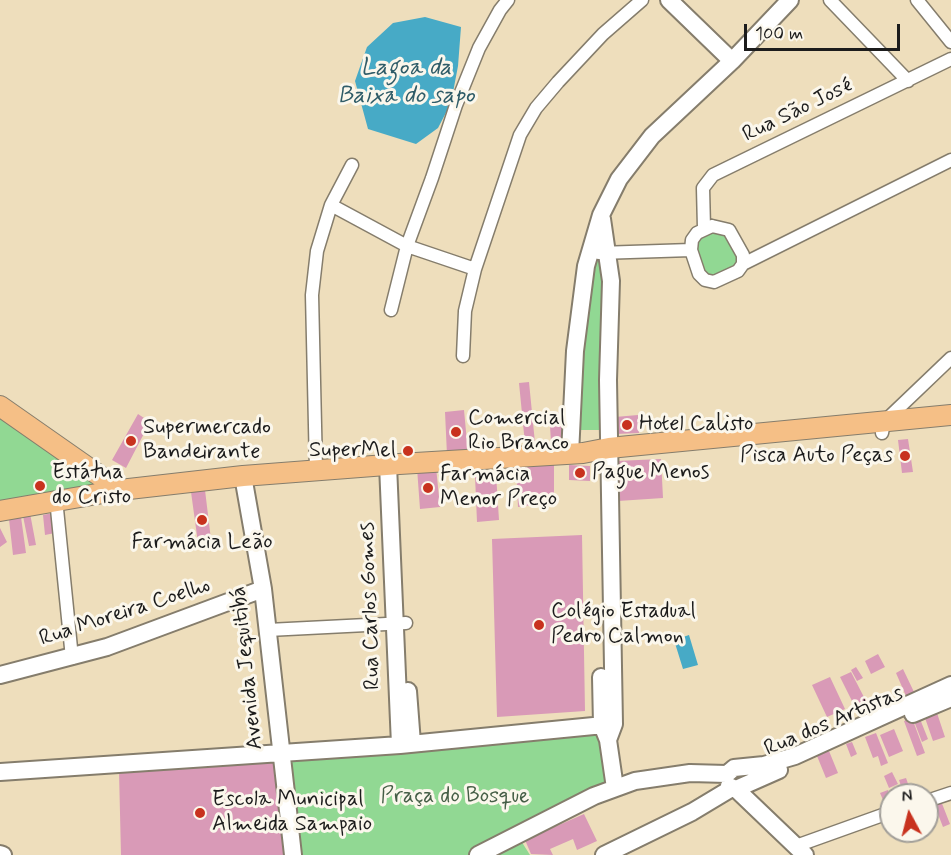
<!DOCTYPE html>
<html>
<head>
<meta charset="utf-8">
<style>
  body { margin:0 }
  #map { position:relative; width:951px; height:855px; overflow:hidden; background:#eedebc; font-family:Mynerve,sans-serif }
  canvas { display:block }
  .north { position:absolute; left:879px; top:783px; width:60px; height:60px; box-sizing:border-box; background:#fbf7ec; border:2px solid #a29f99; border-radius:50%; rotate:353deg; font-size:16px; font-weight:700; line-height:24px; text-align:center; color:#1c1c1c }
  .north::after { content:''; display:block; margin:auto; width:21px; height:27px; background:#c8321e; clip-path:polygon(50% 0,100% 100%,50% 72%,0 100%) }
  .scale { position:absolute; left:744px; top:24px; width:156px; height:27px; box-sizing:border-box; border:3px solid #1c1c1c; border-top:0; padding-left:8px; font-size:18px; line-height:21px; white-space:nowrap; color:#1c1c1c; -webkit-text-stroke:4px #fbf7ec; paint-order:stroke }
</style>
</head>
<body>
<div id="map">
<canvas width="951" height="855"></canvas>
<div class="north">N</div>
<div class="scale">100 m</div>
</div>
<script>
const ctx = document.querySelector('canvas').getContext('2d');
ctx.lineJoin = 'round';
function fill(path, color) { ctx.fillStyle = color; ctx.fill(path, 'evenodd'); }
const poly = rows => new Path2D(rows.map(r => 'M' + r).join(''));
function stroke(path, color, width, dash) { ctx.strokeStyle = color; ctx.lineWidth = width; ctx.lineCap = dash ? 'butt' : 'round'; ctx.setLineDash(dash || []); ctx.stroke(path); }
function write(font, color, halo, rows, align = 'center') {
  ctx.font = font + ' Mynerve,sans-serif'; ctx.lineWidth = 6; ctx.setLineDash([]); ctx.textBaseline = 'middle'; ctx.strokeStyle = halo; ctx.fillStyle = color; for (const [text, x, y, turn = 0] of rows) {
    ctx.save(); ctx.translate(x, y); ctx.rotate((+turn || 0) * Math.PI / 180); ctx.textAlign = isNaN(turn) ? turn : align; if (halo) ctx.strokeText(text, 0, 0); ctx.fillText(text, 0, 0); ctx.restore();
  }
}
const green = poly([
  [602,221,606,430,573,430,585,244,588,228],
  [729,230,740,265,715,280,695,266,694,237,703,231],
  [0,406,120,490,0,511],
  [602,725,614,788,518,836,530,855,292,855,279,754]
]);
const water = poly([
  [425,17,461,27,458,66,451,103,438,128,416,144,368,129,355,81,367,47,393,23],
  [689,635,698,665,683,669,674,640]
]);
const building = poly([
  [529,382,535,443,525,444,519,383],
  [464,410,468,453,447,455,445,412],
  [564,412,565,441,551,442,550,426,559,425,549,425,549,413],
  [138,414,150,422,126,468,112,460],
  [638,415,639,433,616,434,615,417],
  [908,439,913,472,902,473,898,440],
  [661,459,663,498,618,501,616,461],
  [554,463,554,502,518,507,516,465],
  [569,465,590,466,590,481,569,480],
  [436,467,440,507,420,509,417,468],
  [496,474,499,520,477,522,475,476],
  [205,490,212,548,199,550,191,492],
  [29,508,36,545,29,546,22,511],
  [53,513,55,533,45,535,43,515],
  [21,517,26,553,13,555,9,519],
  [0,528,7,542,0,547],
  [582,535,585,711,497,717,492,539],
  [878,654,885,667,871,674,865,661],
  [856,667,863,678,857,681,851,670],
  [903,669,914,692,906,696,896,673],
  [851,672,866,701,855,707,840,677],
  [830,677,845,709,827,717,812,685],
  [936,710,945,737,933,741,924,715],
  [912,718,925,753,917,756,904,721],
  [920,719,928,739,922,742,914,721],
  [894,729,903,751,889,757,880,735],
  [876,733,888,763,881,766,878,756,873,758,865,737],
  [852,742,857,754,851,757,846,744],
  [829,751,838,773,826,778,817,756],
  [274,761,284,855,121,855,119,771],
  [892,772,898,784,889,788,884,776],
  [906,778,912,795,904,795,899,780],
  [888,790,891,805,886,807,880,793],
  [941,801,950,824,943,827,934,804],
  [584,814,597,841,577,850,573,839,550,849,553,855,531,854,525,840]
]);
const minor = poly([
  [830,0,908,81],
  [917,0,951,42],
  [331,205,352,165],
  [712,226,729,230,743,255,743,264,738,271,714,282,705,280,699,274,691,250,692,240,697,233,712,226],
  [704,228,703,188,713,175,951,59],
  [599,253,691,250],
  [743,264,951,160],
  [391,310,407,246,475,269],
  [463,356,465,311,475,269,520,135,536,108,558,82,603,34,642,0],
  [882,433,884,422,951,358],
  [316,469,312,295,317,251,331,205,407,246,432,178,456,105,479,48,500,10,508,0],
  [56,499,72,658],
  [268,630,406,623],
  [927,801,951,793],
  [796,846,891,812]
]);
const tertiary = poly([
  [669,0,732,61],
  [602,219,611,281,608,380,614,724,608,740],
  [570,454,575,351,586,266,601,215,619,179,652,136,732,61,790,0],
  [388,465,400,745],
  [243,476,263,589,293,855],
  [0,675,107,647,263,589],
  [601,677,602,725,608,740,615,788],
  [408,691,412,743],
  [913,714,951,698],
  [0,772,400,745,614,724],
  [727,774,734,768,764,765,795,756,951,685],
  [729,786,736,789,805,855],
  [736,789,779,770],
  [0,854,3,855],
  [478,855,594,796,635,781,690,773,727,774],
  [604,855,692,812,732,788]
]);
const primary = poly([
  [0,406,120,490],
  [0,511,120,490,243,476,399,464,583,453,609,448,951,415]
]);
const markers = [
  [627,425,6,"#c8321e"],
  [456,432,6,"#c8321e"],
  [131,441,6,"#c8321e"],
  [408,451,6,"#c8321e"],
  [905,456,6,"#c8321e"],
  [580,473,6,"#c8321e"],
  [40,486,6,"#c8321e"],
  [428,488,6,"#c8321e"],
  [202,520,6,"#c8321e"],
  [539,625,6,"#c8321e"],
  [200,813,6,"#c8321e"]
];
const streetNames = [
  ["Rua São José",798,111,-26],
  ["Rua Carlos Gomes",371,606,-92],
  ["Rua Moreira Coelho",125,613,-18],
  ["Avenida Jequitibá",248,668,-96],
  ["Rua dos Artistas",834,722,-23]
];
const poiNames = [
  ["Comercial",468,419],
  ["Rio Branco",468,444],
  ["Hotel Calisto",639,425],
  ["Supermercado",143,428],
  ["Bandeirante",143,453],
  ["SuperMel",396,451,"right"],
  ["Pisca Auto Peças",893,456,"right"],
  ["Estátua",52,473],
  ["do Cristo",52,498],
  ["Pague Menos",592,473],
  ["Farmácia",440,475],
  ["Menor Preço",440,500],
  ["Farmácia Leão",202,543,"center"],
  ["Colégio Estadual",551,612],
  ["Pedro Calmon",551,637],
  ["Escola Municipal",212,800],
  ["Almeida Sampaio",212,825]
];
const parkNames = [
  ["Praça do Bosque",455,797]
];
const waterNames = [
  ["Lagoa da",406,69],
  ["Baixa do sapo",406,97]
];
fill(green, '#91d893');
fill(water, '#47aac6');
fill(building, '#d99ab7');
stroke(minor, '#857d6c', 15);
stroke(tertiary, '#857d6c', 20);
stroke(primary, '#857d6c', 22);
stroke(minor, '#fff', 12);
stroke(tertiary, '#fff', 16);
stroke(primary, '#f5bf86', 20);
for (const [x, y, r, color] of markers) { const dot = new Path2D(); dot.arc(x, y, r, 0, 2 * Math.PI); ctx.fillStyle = color; ctx.fill(dot); stroke(dot, '#fbf7ec', 2); }
write('22px', '#1c1c1c', '#fbf7ec', streetNames);
write('22px', '#1c1c1c', '#fbf7ec', poiNames, 'left');
write('22px', '#455e46', '#fbf7ec', parkNames);
write('italic 24px', '#2f5c68', '#fbf7ec', waterNames);
</script>
</body>
</html>
